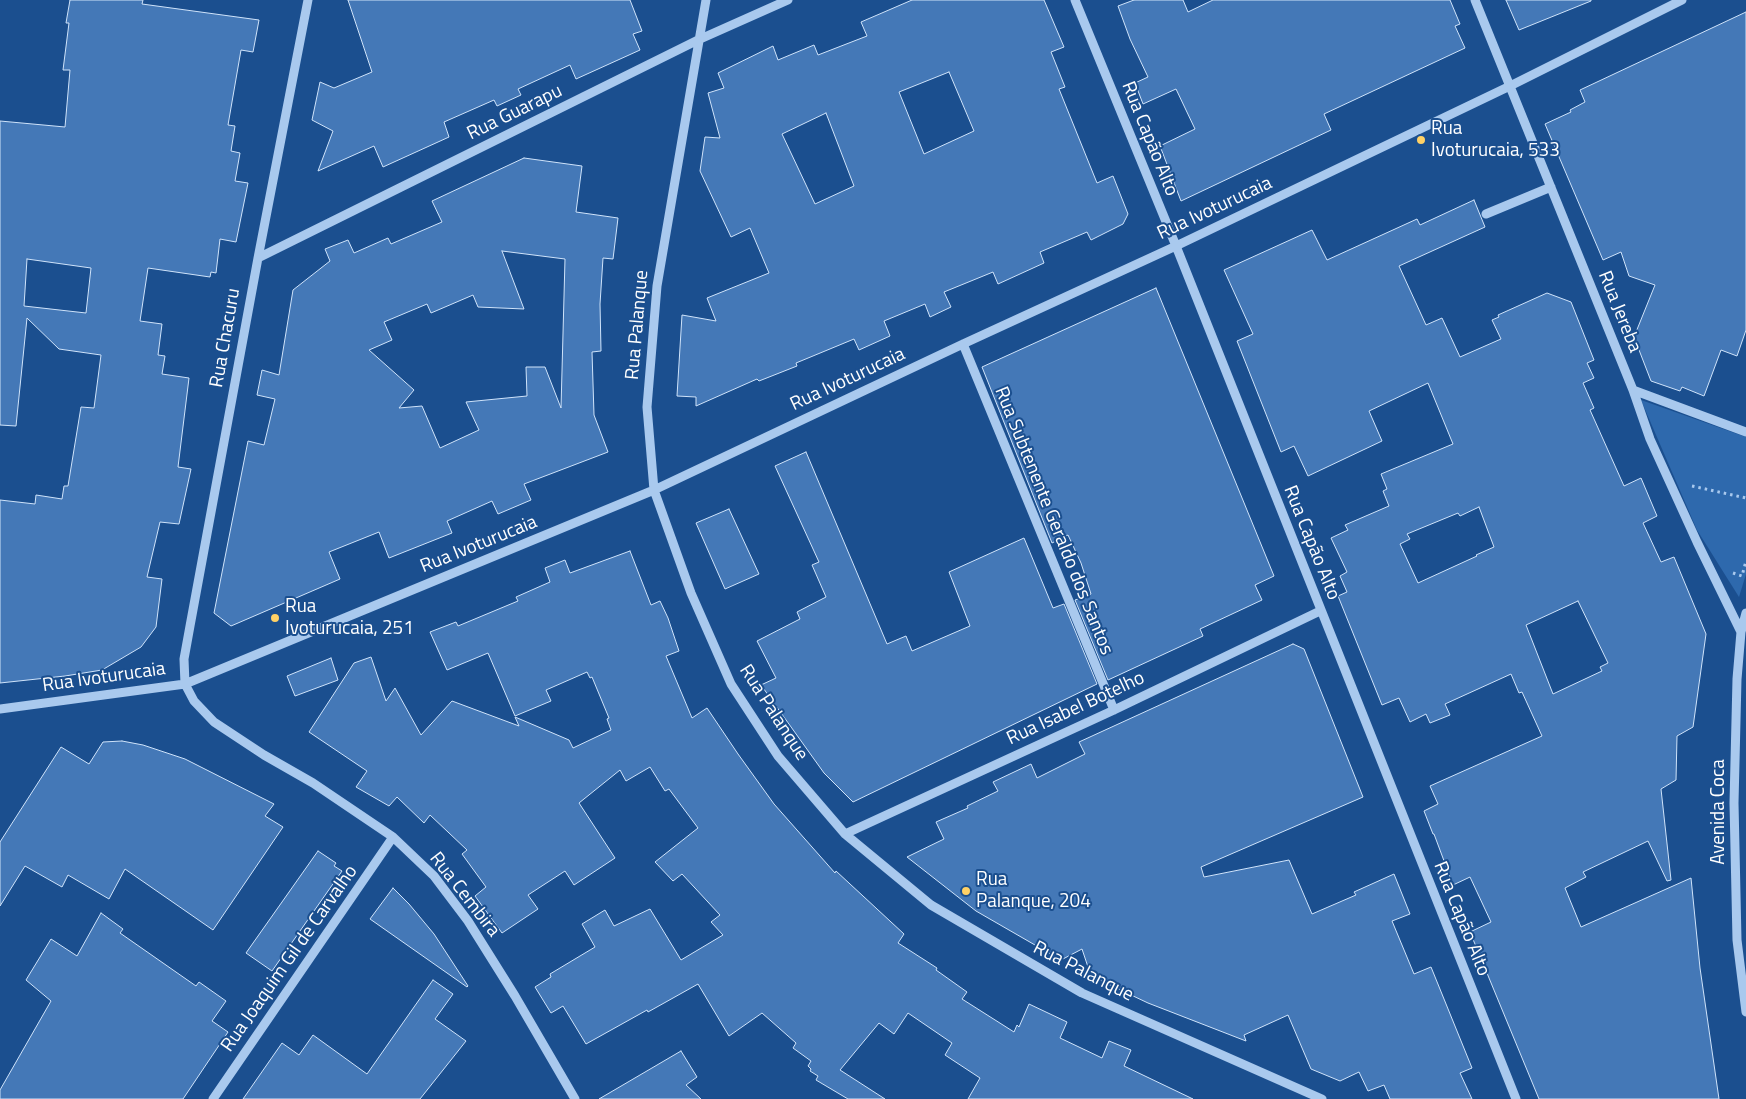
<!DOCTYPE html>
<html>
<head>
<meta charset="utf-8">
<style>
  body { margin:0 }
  canvas { display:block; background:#1b4f8f }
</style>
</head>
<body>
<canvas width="1746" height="1099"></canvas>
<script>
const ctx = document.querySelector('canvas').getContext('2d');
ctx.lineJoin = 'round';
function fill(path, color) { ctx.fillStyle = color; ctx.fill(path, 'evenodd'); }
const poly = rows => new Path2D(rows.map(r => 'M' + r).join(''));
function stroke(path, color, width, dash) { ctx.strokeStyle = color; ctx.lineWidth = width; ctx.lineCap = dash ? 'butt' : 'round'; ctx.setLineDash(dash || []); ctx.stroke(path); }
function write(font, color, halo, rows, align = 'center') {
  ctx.font = font + ' "Titillium Web",sans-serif'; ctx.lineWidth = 4; ctx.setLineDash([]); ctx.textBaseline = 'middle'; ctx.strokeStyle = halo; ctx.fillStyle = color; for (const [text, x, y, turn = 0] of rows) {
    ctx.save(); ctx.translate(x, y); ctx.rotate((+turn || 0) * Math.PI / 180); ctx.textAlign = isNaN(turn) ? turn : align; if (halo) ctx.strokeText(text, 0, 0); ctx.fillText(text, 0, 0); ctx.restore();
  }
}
const green = poly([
  [1641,400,1746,437,1746,574,1739,597,1697,530]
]);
const building = poly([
  [70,0,143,0,142,4,259,20,253,52,241,50,228,125,235,126,231,151,240,153,235,181,248,183,236,242,220,239,216,273,211,272,210,277,148,268,140,321,162,324,158,355,165,356,162,374,189,378,178,467,191,469,179,524,160,522,147,577,162,579,156,627,141,647,102,670,65,676,0,683,0,500,35,504,36,495,62,499,64,486,68,486,81,407,94,408,101,355,59,349,27,318,16,426,0,425,0,121,65,127,70,70,63,70,69,23,66,23,70,0],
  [27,259,91,268,86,313,24,306,27,259],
  [348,0,630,0,642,31,633,34,640,50,576,79,570,65,518,89,521,95,497,106,494,100,444,122,449,137,383,167,374,146,318,171,333,131,312,120,320,82,334,88,372,72,348,0],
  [912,0,1044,0,1064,47,1051,52,1065,87,1059,89,1097,183,1113,176,1128,214,1123,224,1091,240,1087,232,1040,252,1044,263,998,284,993,272,944,292,951,307,930,317,925,304,884,321,890,336,859,350,854,339,796,363,797,366,759,381,757,379,696,406,696,397,677,396,682,315,716,321,707,298,769,273,750,228,731,237,700,171,705,137,720,138,708,93,724,88,718,73,773,46,778,60,814,45,818,55,867,36,861,22,912,0],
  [949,72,974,131,924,154,899,92,949,72],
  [826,113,854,186,815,204,782,134,826,113],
  [1134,0,1183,0,1188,12,1213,0,1450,0,1460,24,1455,26,1465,48,1324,114,1331,130,1181,201,1160,146,1195,129,1176,89,1143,104,1135,83,1148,77,1130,39,1118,6,1134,0],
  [1506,0,1591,0,1591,1,1519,30,1506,0],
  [1746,12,1746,330,1737,356,1721,350,1704,396,1682,387,1680,391,1651,381,1634,337,1655,285,1629,276,1621,252,1603,260,1545,124,1571,112,1570,110,1585,102,1580,90,1746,12],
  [524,158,582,166,576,212,618,218,613,259,603,258,600,304,601,351,592,352,594,415,608,452,524,484,531,500,498,514,492,501,447,521,452,533,389,558,379,532,329,552,340,579,231,626,214,613,248,441,264,445,275,399,257,395,262,370,279,375,293,290,330,261,325,249,348,240,354,253,388,238,391,244,442,222,432,201,524,158],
  [502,251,565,259,561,408,545,367,526,367,527,396,466,402,479,430,440,448,422,406,399,408,414,390,369,350,392,340,384,322,427,304,431,313,473,295,478,307,524,309,502,251],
  [1474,200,1485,227,1399,266,1426,325,1442,318,1460,357,1501,339,1492,320,1499,317,1498,315,1547,293,1571,302,1594,360,1587,363,1594,378,1583,383,1594,408,1590,410,1624,486,1641,478,1657,516,1643,523,1661,562,1674,557,1706,634,1693,727,1677,736,1676,780,1661,789,1671,880,1667,881,1648,841,1583,872,1586,877,1565,888,1581,927,1691,878,1700,968,1719,1099,1539,1099,1470,932,1491,922,1470,877,1453,885,1434,834,1433,834,1424,811,1438,804,1430,786,1542,736,1522,692,1519,693,1511,674,1445,704,1450,715,1430,723,1426,714,1410,722,1399,698,1382,705,1338,596,1347,592,1340,576,1347,572,1331,538,1348,530,1345,525,1389,506,1383,491,1387,489,1381,474,1453,444,1428,383,1369,411,1382,441,1308,476,1294,446,1281,452,1237,341,1253,334,1224,270,1312,230,1327,260,1417,219,1420,225,1474,200],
  [1479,507,1494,547,1476,555,1477,556,1418,583,1400,544,1410,539,1407,534,1458,513,1460,516,1479,507],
  [1578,601,1608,663,1600,667,1602,671,1553,694,1526,625,1578,601],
  [1156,288,1274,576,1255,585,1262,600,1200,629,1203,636,1108,680,1075,600,1091,594,1081,563,1068,535,1052,543,982,367,1156,288],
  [806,452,887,644,906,636,912,651,970,626,949,572,1024,538,1053,608,1064,604,1097,684,853,802,824,773,761,685,776,678,757,641,800,619,797,612,826,597,812,565,819,562,775,466,806,452],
  [729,509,759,574,725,589,696,523,729,509],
  [630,551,651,605,660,601,668,618,679,651,666,656,692,718,707,708,738,754,774,804,835,873,836,871,904,934,898,943,937,968,936,970,967,992,962,999,1014,1032,1017,1025,1019,1027,1029,1004,1067,1022,1060,1038,1102,1058,1109,1041,1131,1050,1124,1066,1193,1099,968,1099,980,1078,945,1055,952,1043,908,1013,894,1034,879,1023,840,1070,885,1099,848,1099,816,1080,818,1076,810,1071,811,1069,808,1066,811,1061,793,1048,796,1043,762,1013,729,1036,698,984,648,1012,647,1010,586,1044,563,1006,551,1013,535,987,551,977,550,974,595,947,582,924,605,910,614,926,650,909,681,960,723,935,711,922,720,915,682,874,673,881,655,862,698,828,669,789,665,791,650,767,626,781,620,770,579,803,615,858,574,885,565,871,528,895,538,909,502,933,475,896,486,887,462,854,467,850,430,815,424,823,397,797,389,806,356,787,367,771,309,732,354,663,371,657,386,701,395,688,421,735,452,701,519,726,515,717,569,740,573,748,611,730,607,719,609,718,592,677,590,678,587,672,546,690,551,701,515,716,488,653,447,670,430,632,456,622,458,626,518,601,516,597,550,582,545,568,565,560,570,573,630,551],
  [1293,644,1304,649,1363,797,1201,867,1204,877,1289,860,1312,914,1356,895,1354,892,1394,874,1410,914,1392,921,1414,974,1431,967,1472,1068,1460,1073,1472,1099,1390,1099,1384,1085,1368,1091,1359,1072,1340,1081,1311,1069,1288,1015,1244,1035,1246,1041,1148,1003,1091,976,1082,949,1061,960,976,911,907,857,944,839,936,822,968,808,967,806,998,791,993,782,1031,764,1037,778,1085,754,1079,742,1293,644],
  [331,658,338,680,295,696,287,676,331,658],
  [122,741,143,745,185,759,274,804,265,816,283,827,213,930,125,869,109,899,68,875,62,887,25,866,0,906,0,842,61,747,89,764,103,742,122,741],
  [318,851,336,863,334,866,342,871,272,971,246,953,318,851],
  [393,888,409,904,434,934,468,986,467,987,370,919,393,888],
  [101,913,123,929,120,933,196,986,199,982,226,1001,212,1021,228,1032,183,1099,0,1099,0,1090,51,1001,26,980,51,939,77,956,101,913],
  [433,980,453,994,435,1019,466,1041,420,1099,243,1099,282,1043,299,1055,313,1035,367,1074,433,980],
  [681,1051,697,1077,686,1085,701,1099,599,1099,681,1051]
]);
const path = poly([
  [1692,486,1746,498],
  [1733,573,1742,576,1746,561]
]);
const minor = poly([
  [308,0,258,258,190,626,184,659,185,684,194,701,214,722,264,755,313,783,393,837,434,876,468,921,515,996,575,1099],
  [706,0,657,286,647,407,654,490,691,593,731,684,778,756,845,834,931,905,1082,993,1322,1099],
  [1075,0,1176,246,1516,1099],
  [1475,0,1633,390,1650,439,1697,542,1741,632],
  [1486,214,1551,187],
  [258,258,698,40,788,0],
  [963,344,1114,710],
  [1633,390,1746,432],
  [1746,613,1741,632,1737,679,1734,803,1737,940,1746,1012],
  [0,709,185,684,654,490,963,344,1176,246,1510,86,1682,0],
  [845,834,1114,710,1320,611],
  [213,1099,393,837]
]);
const markers = [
  [1421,140,5,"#ffd166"],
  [275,618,5,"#ffd166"],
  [966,891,5,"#ffd166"]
];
const streetNames = [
  ["Rua Guarapu",515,113,-26],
  ["Rua Capão Alto",1149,139,68],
  ["Rua Ivoturucaia",1215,209,-25],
  ["Rua Jereba",1619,312,68],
  ["Rua Palanque",638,325,-85],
  ["Rua Chacuru",226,338,-80],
  ["Rua Ivoturucaia",848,380,-25],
  ["Rua Subtenente Geraldo dos Santos",1053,521,68],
  ["Rua Capão Alto",1311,543,68],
  ["Rua Ivoturucaia",479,545,-22],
  ["Rua Ivoturucaia",104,678,-8],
  ["Rua Isabel Botelho",1076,709,-25],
  ["Rua Palanque",773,713,57],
  ["Avenida Coca",1719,812,-90],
  ["Rua Cembira",464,895,52],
  ["Rua Capão Alto",1461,919,68],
  ["Rua Joaquim Gil de Carvalho",290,959,-55],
  ["Rua Palanque",1083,972,27]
];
const poiNames = [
  ["Rua",1431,129],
  ["Ivoturucaia, 533",1431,151],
  ["Rua",285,607],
  ["Ivoturucaia, 251",285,629],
  ["Rua",976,880],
  ["Palanque, 204",976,902]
];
fill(green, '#2e69ad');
fill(building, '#4478b7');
stroke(building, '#cfe3fa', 1);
stroke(path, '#a9c9ee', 3, [2.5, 4]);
stroke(minor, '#a9c9ee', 9);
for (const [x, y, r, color] of markers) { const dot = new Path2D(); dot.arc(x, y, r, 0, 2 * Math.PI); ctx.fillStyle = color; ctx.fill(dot); stroke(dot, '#1b4f8f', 2); }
write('19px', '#fff', '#1b4f8f', streetNames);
write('19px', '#fff', '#1b4f8f', poiNames, 'left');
</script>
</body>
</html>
